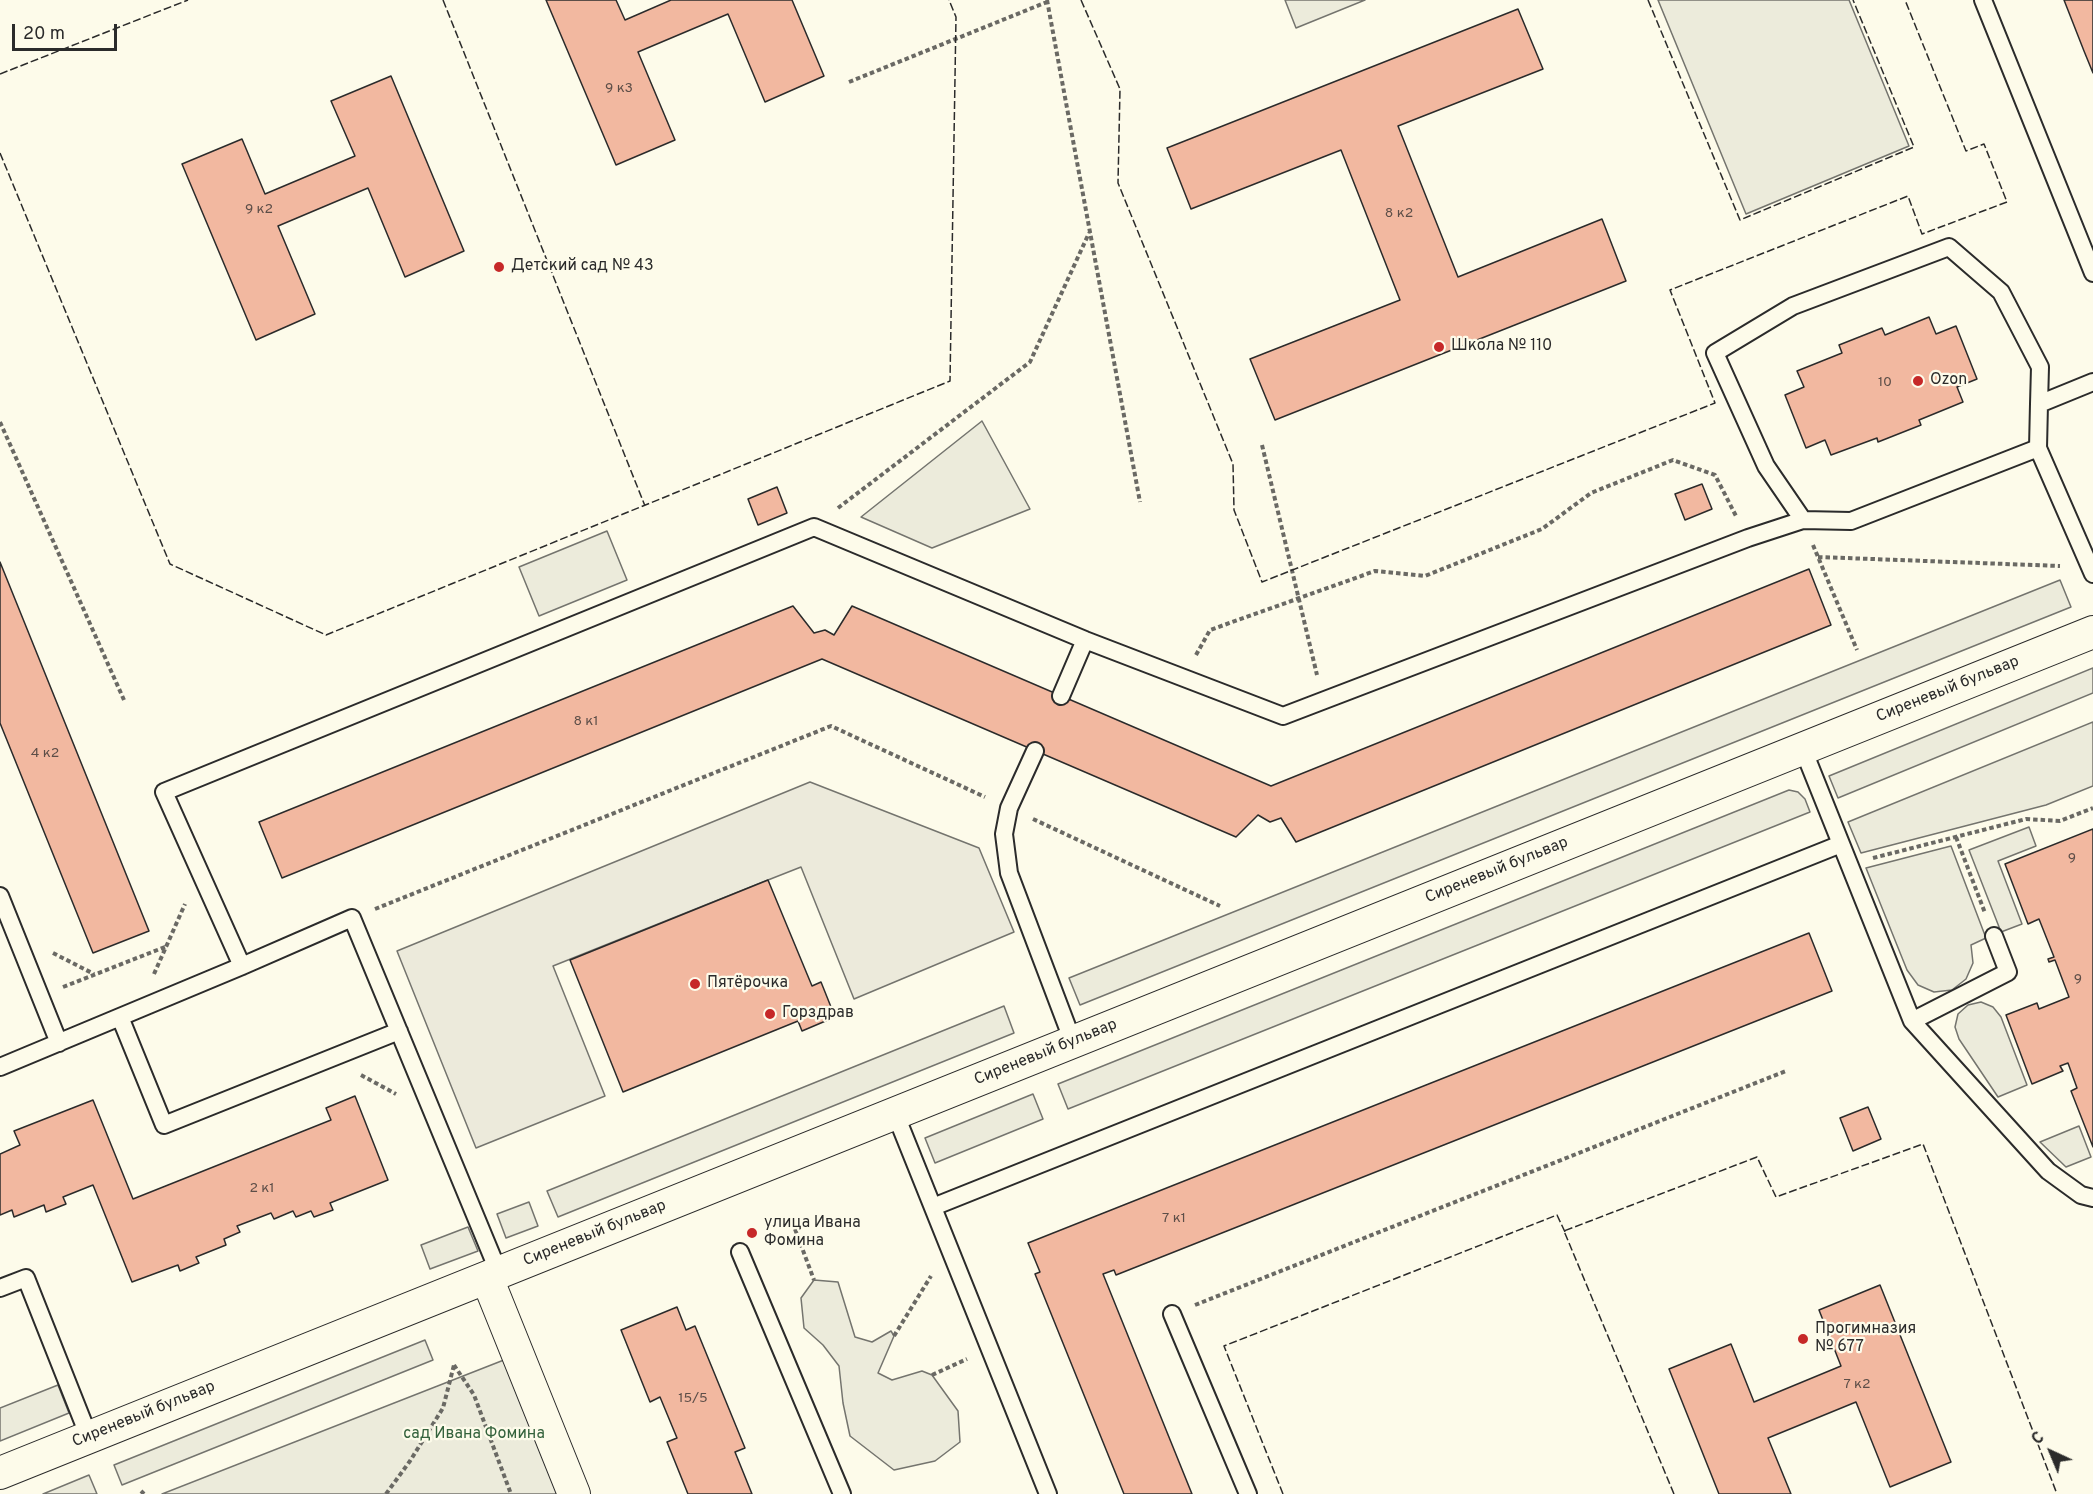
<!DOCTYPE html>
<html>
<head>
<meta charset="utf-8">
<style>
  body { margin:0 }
  #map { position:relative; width:2093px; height:1494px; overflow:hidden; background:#fdfbea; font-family:Overpass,sans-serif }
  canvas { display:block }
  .north { position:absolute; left:2021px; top:1422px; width:60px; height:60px; -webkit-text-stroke:4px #fdfbea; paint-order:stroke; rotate:316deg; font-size:16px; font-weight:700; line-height:24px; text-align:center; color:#2b2b2b }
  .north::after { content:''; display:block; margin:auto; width:21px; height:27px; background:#2b2b2b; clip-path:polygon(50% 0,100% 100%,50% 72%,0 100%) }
  .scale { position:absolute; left:12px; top:24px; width:105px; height:27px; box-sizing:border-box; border:3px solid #2b2b2b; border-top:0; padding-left:8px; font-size:18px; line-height:21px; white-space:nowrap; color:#2b2b2b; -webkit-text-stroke:4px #fdfbea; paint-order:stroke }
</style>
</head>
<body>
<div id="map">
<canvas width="2093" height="1494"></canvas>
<div class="north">С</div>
<div class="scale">20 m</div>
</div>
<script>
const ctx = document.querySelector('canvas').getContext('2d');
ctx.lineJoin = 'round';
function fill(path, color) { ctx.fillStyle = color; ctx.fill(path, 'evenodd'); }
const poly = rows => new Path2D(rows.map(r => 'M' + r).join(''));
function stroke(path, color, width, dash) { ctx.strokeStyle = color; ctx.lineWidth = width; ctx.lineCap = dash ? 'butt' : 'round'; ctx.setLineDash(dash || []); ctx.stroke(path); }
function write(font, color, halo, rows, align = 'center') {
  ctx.font = font + ' Overpass,sans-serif'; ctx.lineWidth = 4.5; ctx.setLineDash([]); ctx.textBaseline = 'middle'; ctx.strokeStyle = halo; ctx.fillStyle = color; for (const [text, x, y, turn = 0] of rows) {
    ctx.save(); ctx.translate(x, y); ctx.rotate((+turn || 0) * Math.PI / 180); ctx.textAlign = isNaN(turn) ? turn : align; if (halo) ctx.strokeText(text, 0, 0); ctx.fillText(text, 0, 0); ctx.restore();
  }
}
const green = poly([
  [1285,0,1365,0,1296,28,1285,0],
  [1658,0,1849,0,1909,146,1746,214,1658,0],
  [982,421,1030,509,932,548,861,517,982,421],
  [607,531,627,580,539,616,519,567,607,531],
  [2060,580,2071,607,1080,1005,1069,978,2060,580],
  [2093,668,2093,693,1838,798,1829,776,2093,668],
  [2093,722,2093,786,2046,805,1861,853,1848,822,2093,722],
  [1789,790,1798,792,1805,799,1810,812,1068,1109,1058,1084,1789,790],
  [2029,827,2036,846,1998,861,2022,924,2001,932,1969,850,2029,827],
  [1951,846,1986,938,1971,945,1973,963,1966,979,1952,990,1934,992,1918,985,1907,970,1866,868,1951,846],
  [1981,1002,1993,1007,2001,1017,2027,1085,1998,1097,1959,1039,1955,1027,1958,1014,1968,1005,1981,1002],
  [1004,1006,1014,1033,558,1217,547,1191,1004,1006],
  [1033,1094,1043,1119,935,1163,925,1138,1033,1094],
  [2079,1126,2091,1157,2066,1167,2040,1142,2079,1126],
  [529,1202,538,1226,506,1238,497,1214,529,1202],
  [468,1227,478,1251,430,1269,421,1245,468,1227],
  [814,1280,838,1282,855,1337,872,1342,891,1331,894,1336,878,1373,892,1380,922,1371,932,1375,958,1411,960,1442,935,1461,894,1470,850,1436,843,1403,839,1366,823,1345,804,1328,801,1298,814,1280],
  [425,1340,433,1360,122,1485,114,1465,425,1340],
  [509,1358,558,1494,162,1494,509,1358],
  [58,1385,69,1413,0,1441,0,1408,58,1385],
  [89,1475,97,1494,43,1494,89,1475]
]);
const parking = poly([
  [810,782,979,848,1014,932,854,999,801,867,768,880,553,966,605,1096,476,1148,397,951,810,782]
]);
const building = poly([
  [546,0,616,0,625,20,671,0,792,0,824,76,765,102,728,14,638,52,675,140,616,165,546,0],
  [2064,0,2093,0,2093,73,2084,51,2064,0],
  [1518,9,1543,69,1398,126,1458,277,1602,219,1626,281,1275,420,1250,359,1400,300,1341,150,1191,209,1167,148,1518,9],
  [391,76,464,251,405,277,368,188,278,226,315,314,256,340,182,164,242,139,265,194,355,156,331,101,391,76],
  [1929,317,1936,334,1956,326,1977,379,1957,387,1963,402,1919,420,1921,425,1878,442,1877,438,1831,455,1825,440,1806,448,1785,395,1804,387,1797,371,1842,353,1839,345,1882,328,1885,335,1929,317],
  [1702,484,1712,509,1685,520,1675,494,1702,484],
  [777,487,787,513,758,525,748,499,777,487],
  [0,562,149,931,93,953,0,723,0,562],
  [1809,569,1831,625,1296,842,1281,818,1270,822,1258,815,1236,837,822,659,282,878,259,822,793,606,814,633,825,630,834,635,852,606,1271,786,1809,569],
  [2093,829,2093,1147,2071,1091,2077,1088,2068,1063,2060,1066,2063,1071,2032,1084,2006,1015,2037,1003,2039,1009,2069,997,2055,960,2049,962,2048,959,2054,957,2039,919,2028,924,2005,864,2093,829],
  [768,880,812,986,821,982,835,1017,802,1031,798,1021,623,1092,570,960,768,880],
  [1809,933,1832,991,1116,1275,1114,1270,1103,1274,1192,1494,1124,1494,1035,1274,1040,1272,1028,1243,1809,933],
  [355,1096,388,1180,330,1203,333,1210,314,1217,311,1211,296,1217,293,1211,274,1219,271,1213,237,1226,240,1232,224,1239,226,1245,196,1257,199,1263,180,1271,178,1265,132,1282,93,1185,63,1197,66,1204,46,1212,44,1205,14,1217,12,1210,0,1215,0,1154,20,1145,14,1131,93,1100,133,1199,331,1120,326,1108,355,1096],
  [1868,1107,1881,1139,1853,1151,1840,1118,1868,1107],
  [1880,1285,1951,1462,1890,1487,1856,1402,1768,1438,1791,1494,1719,1494,1669,1369,1731,1344,1754,1402,1841,1366,1819,1310,1880,1285],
  [677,1307,686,1330,695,1326,745,1448,735,1452,752,1494,688,1494,667,1442,677,1438,660,1397,650,1402,621,1330,677,1307]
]);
const path = poly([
  [1047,0,1140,502],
  [849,82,1047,2],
  [0,422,124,700],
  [1262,445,1317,675],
  [838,508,1030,362,1089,233],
  [1813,545,1857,650],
  [1818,557,2060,566],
  [1196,655,1210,630,1375,571,1425,576,1542,529,1591,493,1673,460,1715,475,1736,516],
  [1033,819,1220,906],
  [1956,837,1985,913],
  [1873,858,2026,819,2060,821,2093,808],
  [375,909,831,726,985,797],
  [53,953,94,974],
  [154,974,185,904],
  [63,987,165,947],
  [361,1075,396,1094],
  [795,1229,814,1280],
  [1195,1305,1786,1071],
  [894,1336,931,1276],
  [454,1365,474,1395,511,1494],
  [932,1375,967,1359],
  [141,1491,144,1494],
  [386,1494,410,1461,443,1408,454,1365]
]);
const service = poly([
  [1983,0,2093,273],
  [2093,382,2039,404,2038,448,2093,574],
  [1803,520,1766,466,1715,353,1793,306,1949,247,2001,292,2040,367,2039,404],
  [1061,696,1085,640],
  [1803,749,1912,1021,2048,1171,2081,1195,2093,1198],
  [1035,751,1009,808,1004,834,1009,873,1073,1042],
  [0,896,59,1043],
  [242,966,164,792,814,527,1085,640,1283,716,1748,538,1803,520,1851,521,2038,448],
  [120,1017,164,1125,399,1031],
  [1912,1021,2008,972,1994,936],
  [0,1067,242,966,352,918,499,1273],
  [895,1113,1048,1494],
  [933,1207,1841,844],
  [740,1252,842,1494],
  [0,1288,26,1278,89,1437],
  [1172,1314,1248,1494]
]);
const minor = poly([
  [487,1278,574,1494],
  [0,1473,2093,632]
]);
const fence = poly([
  [443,0,645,506],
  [1081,0,1120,89,1118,183,1233,464,1234,510,1262,582,1715,403,1670,290,1908,196,1922,234,2007,202,1984,144,1966,151,1905,0],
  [1648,0,1740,220,1914,147,1853,0],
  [0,74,188,0],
  [0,153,170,564,326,635,950,381,956,17,949,0],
  [1283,1494,1224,1346,1557,1215,1565,1232],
  [1674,1494,1564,1231,1757,1157,1776,1197,1923,1144,2057,1494]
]);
const markers = [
  [499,267,6,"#c62828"],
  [1439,347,6,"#c62828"],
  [1918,381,6,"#c62828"],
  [695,984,6,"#c62828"],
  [770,1014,6,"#c62828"],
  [752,1233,6,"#c62828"],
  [1803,1339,6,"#c62828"]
];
const numberNames = [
  ["9 к3",619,89],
  ["9 к2",259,210],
  ["8 к2",1399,214],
  ["10",1885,383],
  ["8 к1",586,722],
  ["4 к2",45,754],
  ["9",2072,859],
  ["9",2078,980],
  ["2 к1",262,1189],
  ["7 к1",1174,1219],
  ["7 к2",1857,1385],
  ["15/5",693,1399]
];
const poiNames = [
  ["Детский сад № 43",511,267],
  ["Школа № 110",1451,347],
  ["Ozon",1930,381],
  ["Пятёрочка",707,984],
  ["Горздрав",782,1014],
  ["улица Ивана",764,1224],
  ["Фомина",764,1242],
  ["Прогимназия",1815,1330],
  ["№ 677",1815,1348]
];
const streetNames = [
  ["Сиреневый бульвар",1948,690,-22],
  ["Сиреневый бульвар",1497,871,-22],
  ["Сиреневый бульвар",1046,1053,-22],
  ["Сиреневый бульвар",595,1234,-22],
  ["Сиреневый бульвар",144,1415,-22]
];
const parkNames = [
  ["сад Ивана Фомина",474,1435]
];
fill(green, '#ecebdb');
stroke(green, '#74746e', 1.5);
fill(parking, '#eceadb');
stroke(parking, '#74746e', 1.5);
fill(building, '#f2b8a0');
stroke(building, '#2b2b2b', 1.5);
stroke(service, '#2b2b2b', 20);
stroke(minor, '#2b2b2b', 34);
stroke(path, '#6a6964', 4, [4.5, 3]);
stroke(service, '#fdfbea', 16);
stroke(minor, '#fdfbea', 32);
stroke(fence, '#2b2b2b', 1.5, [8, 3]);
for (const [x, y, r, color] of markers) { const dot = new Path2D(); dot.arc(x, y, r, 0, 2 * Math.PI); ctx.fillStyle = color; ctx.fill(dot); stroke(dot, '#fdfbea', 2); }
write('14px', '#5d4e48', null, numberNames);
write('16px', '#2b2b2b', '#fdfbea', poiNames, 'left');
write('16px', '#2b2b2b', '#fdfbea', streetNames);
write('16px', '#34623c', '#fdfbea', parkNames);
</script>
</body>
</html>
